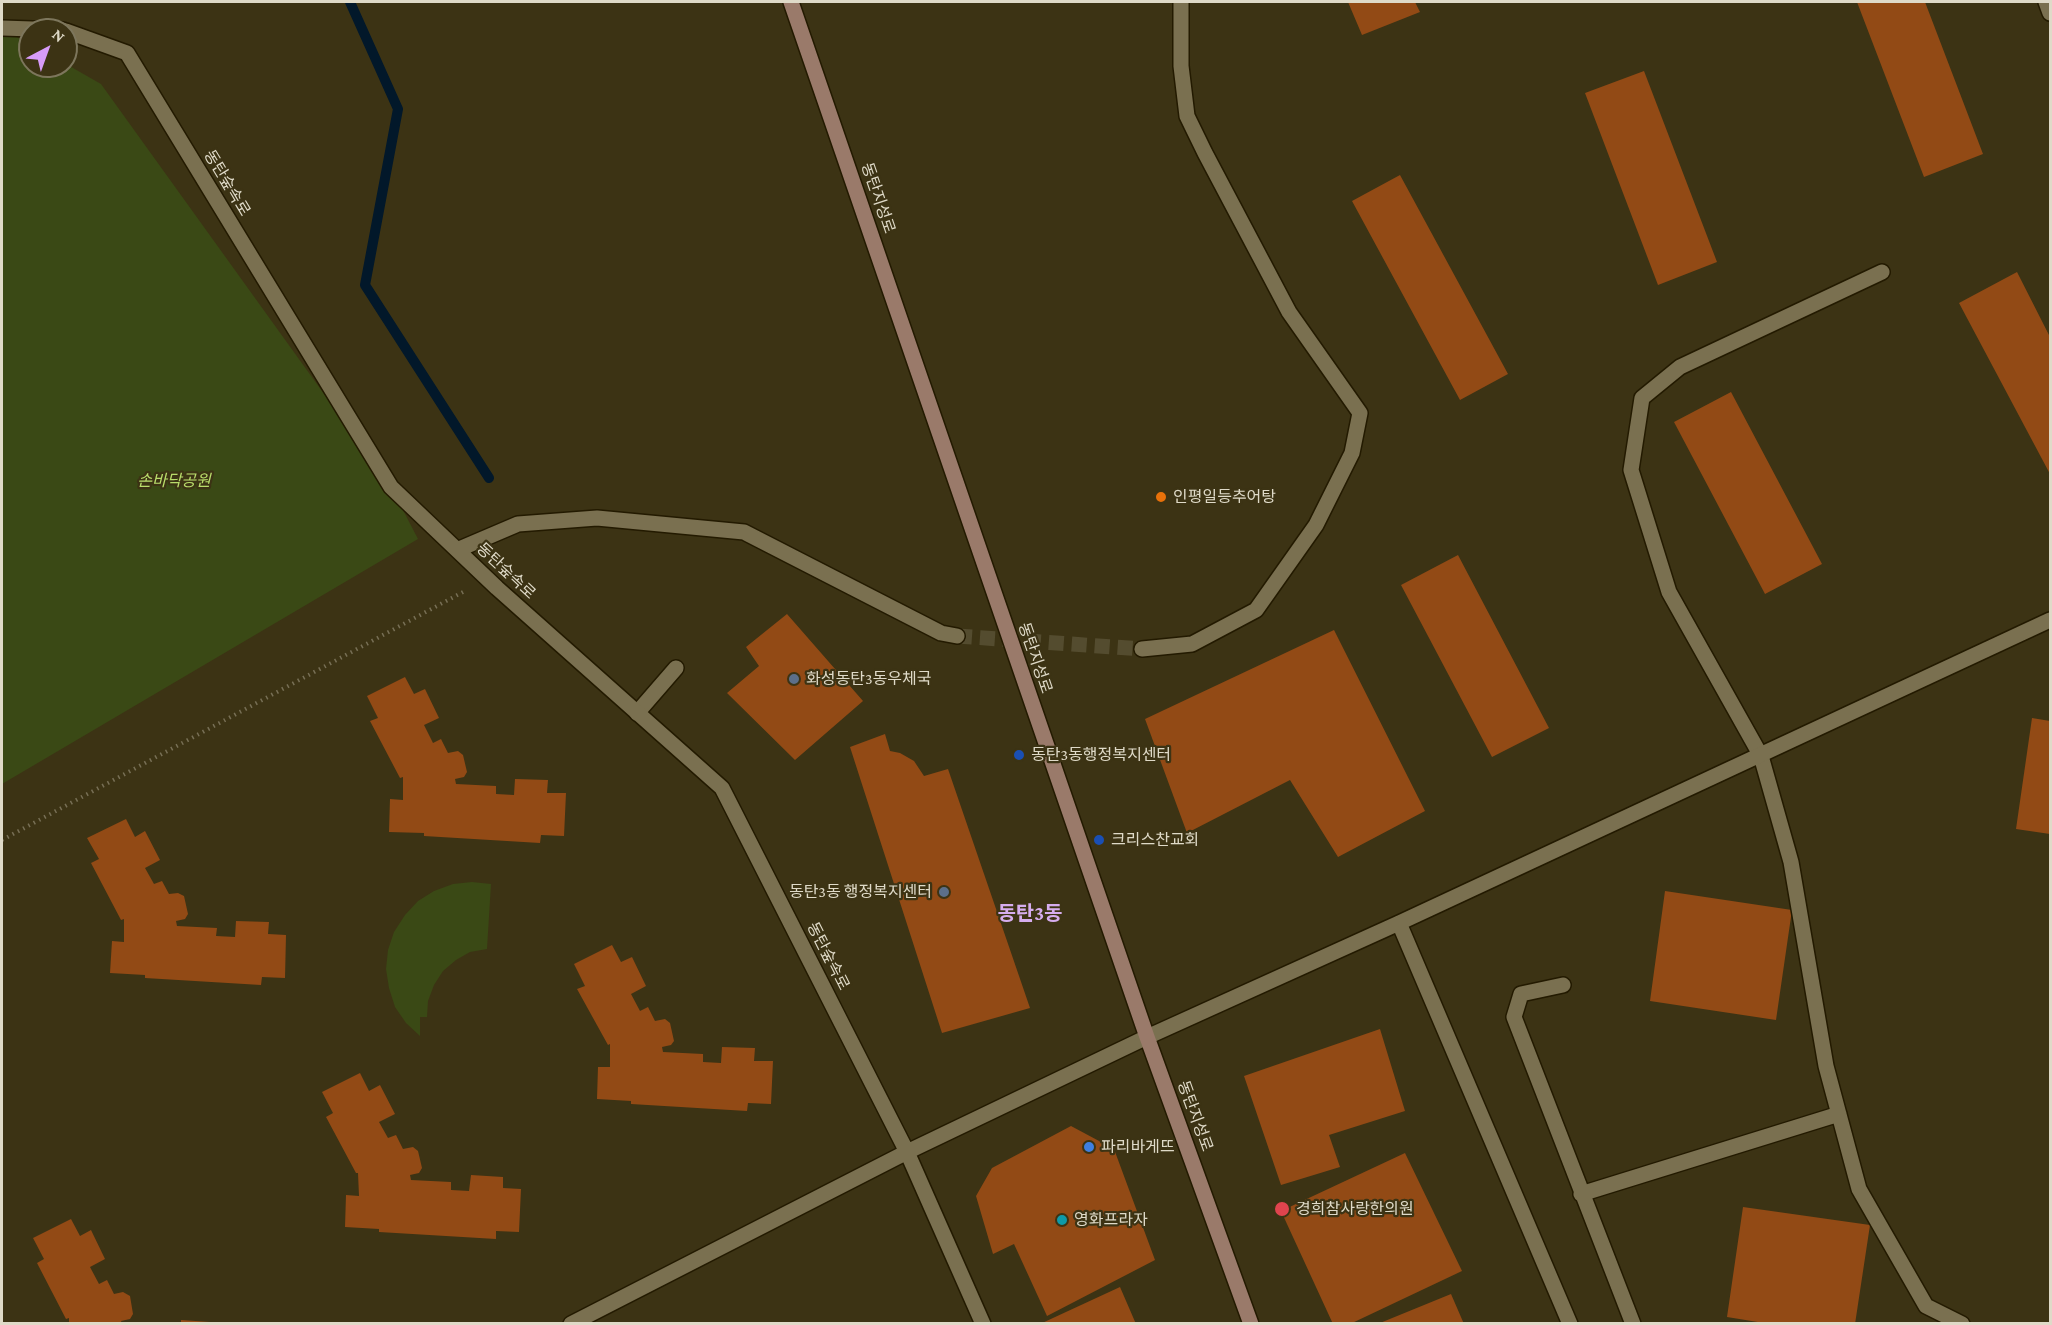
<!DOCTYPE html>
<html>
<head>
<meta charset="utf-8">
<style>
  body { margin:0 }
  #map { position:relative; width:2052px; height:1325px; overflow:hidden; background:#3c3314; font-family:"Crimson Pro",serif }
  canvas { display:block }
  .frame { position:absolute; inset:0; border:3px solid #dfdac8; pointer-events:none }
  .north { position:absolute; left:18px; top:18px; width:60px; height:60px; box-sizing:border-box; background:#3c3314; border:2px solid #7d765c; border-radius:50%; rotate:41deg; font-size:16px; font-weight:700; line-height:24px; text-align:center; color:#dfdac8 }
  .north::after { content:''; display:block; margin:auto; width:21px; height:27px; background:#d79bf9; clip-path:polygon(50% 0,100% 100%,50% 72%,0 100%) }
</style>
</head>
<body>
<div id="map">
<canvas width="2052" height="1325"></canvas>
<div class="frame"></div>
<div class="north">N</div>
</div>
<script>
const ctx = document.querySelector('canvas').getContext('2d');
ctx.lineJoin = 'round';
function fill(path, color) { ctx.fillStyle = color; ctx.fill(path, 'evenodd'); }
const poly = rows => new Path2D(rows.map(r => 'M' + r).join(''));
function stroke(path, color, width, dash) { ctx.strokeStyle = color; ctx.lineWidth = width; ctx.lineCap = dash ? 'butt' : 'round'; ctx.setLineDash(dash || []); ctx.stroke(path); }
function write(font, color, halo, rows, align = 'center') {
  ctx.font = font + ' "Crimson Pro","Noto Sans KR",serif'; ctx.lineWidth = 4.5; ctx.setLineDash([]); ctx.textBaseline = 'middle'; ctx.strokeStyle = halo; ctx.fillStyle = color; for (const [text, x, y, turn = 0] of rows) {
    ctx.save(); ctx.translate(x, y); ctx.rotate((+turn || 0) * Math.PI / 180); ctx.textAlign = isNaN(turn) ? turn : align; if (halo) ctx.strokeText(text, 0, 0); ctx.fillText(text, 0, 0); ctx.restore();
  }
}
const green = poly([
  [2,29,30,44,30,66,66,66,66,64,101,84,391,487,418,539,2,784],
  [472,882,491,884,487,949,470,952,456,960,443,971,434,985,428,1001,427,1017,420,1017,420,1036,406,1023,395,1007,389,988,386,969,388,950,394,932,405,915,418,901,434,891,453,884]
]);
const stream = poly([
  [350,2,398,109,365,285,489,478]
]);
const building = poly([
  [1348,2,1415,2,1420,12,1362,35],
  [1857,2,1925,2,1983,154,1924,177],
  [1644,71,1717,262,1658,285,1585,93],
  [1400,175,1508,374,1460,400,1352,201],
  [2017,272,2050,337,2050,474,1959,303],
  [1731,392,1822,564,1765,594,1674,422],
  [1458,555,1549,728,1492,757,1401,585],
  [787,614,863,701,795,760,727,693,759,666,746,647],
  [1334,630,1425,811,1338,857,1290,780,1187,833,1145,719],
  [405,677,414,694,425,689,439,718,424,725,433,743,441,739,448,753,458,751,463,755,467,772,464,777,455,779,456,784,496,786,496,794,514,795,515,779,548,780,547,793,566,793,564,836,541,835,540,843,424,836,424,833,389,832,390,799,403,800,403,777,400,778,370,721,378,718,367,696],
  [2032,718,2050,721,2050,834,2016,829],
  [885,734,890,751,900,753,914,761,924,776,948,769,1030,1008,942,1033,850,747],
  [126,819,135,837,145,831,160,860,145,868,154,884,162,881,169,894,178,893,184,896,188,914,185,919,176,921,177,926,217,928,216,936,235,937,236,921,269,922,268,934,286,935,285,978,262,977,261,985,145,978,145,975,110,973,112,941,124,942,124,919,121,920,91,863,99,859,87,838],
  [1665,891,1792,910,1776,1020,1650,1001],
  [612,945,621,962,632,957,646,986,631,994,640,1011,648,1007,655,1021,665,1019,670,1023,674,1041,671,1045,662,1047,663,1052,703,1054,703,1062,721,1063,722,1047,755,1048,754,1061,773,1061,771,1104,748,1103,747,1111,631,1104,631,1101,597,1099,598,1067,610,1067,610,1044,608,1045,577,989,585,986,574,964],
  [1380,1029,1405,1111,1329,1135,1340,1167,1281,1185,1244,1076],
  [360,1073,369,1091,380,1085,395,1114,379,1122,388,1138,396,1135,403,1149,413,1147,418,1151,422,1168,419,1173,410,1175,411,1180,451,1182,451,1190,469,1191,471,1175,503,1177,503,1188,521,1189,519,1232,496,1231,496,1239,379,1232,379,1229,345,1227,346,1195,359,1196,358,1173,356,1173,326,1117,333,1113,322,1092],
  [1071,1126,1114,1149,1155,1260,1047,1316,1014,1244,993,1254,976,1196,992,1168],
  [1405,1153,1462,1271,1350,1324,1333,1324,1281,1211],
  [1743,1207,1870,1225,1855,1324,1770,1324,1727,1317],
  [71,1219,80,1236,91,1230,105,1259,90,1267,99,1284,107,1280,114,1294,123,1292,130,1296,133,1314,130,1319,121,1321,122,1324,69,1324,69,1318,66,1319,37,1263,44,1259,33,1238],
  [1120,1287,1136,1324,1040,1324],
  [1451,1294,1464,1324,1380,1324,1380,1323],
  [181,1320,210,1322,210,1324,181,1324]
]);
const streetTunnel = poly([
  [957,636,1142,649]
]);
const path = poly([
  [2,840,463,592]
]);
const lane = poly([
  [1882,272,1680,367,1642,398,1631,470,1669,592,1761,756,1791,862,1826,1066,1859,1189,1926,1306,1962,1324],
  [637,713,676,668],
  [1563,985,1521,994,1514,1017,1633,1324],
  [1581,1194,1839,1114]
]);
const street = poly([
  [2046,2,2050,13],
  [2,28,63,30],
  [66,31,127,53,391,487,497,588,722,788,907,1152,983,1324],
  [457,550,518,524,597,518,744,532,941,633,957,636],
  [1142,649,1192,644,1256,610,1316,525,1352,453,1360,413,1289,312,1205,153,1187,116,1181,66,1181,2],
  [1399,923,1570,1324],
  [571,1324,907,1152,1147,1037,1399,923,2050,620]
]);
const secondary = poly([
  [791,2,1147,1037,1251,1324]
]);
const markers = [
  [1161,497,6,"#e8710a"],
  [794,679,6,"#5c6f8a"],
  [1019,755,6,"#1a4fb4"],
  [1099,840,6,"#1a4fb4"],
  [944,892,6,"#5c6f8a"],
  [1089,1147,6,"#3f7fe0"],
  [1282,1209,8,"#e0444e"],
  [1062,1220,6,"#0f9aa8"]
];
const streetNames = [
  ["동탄숲속로",227,183,59],
  ["동탄지성로",878,198,71],
  ["동탄숲속로",506,571,43],
  ["동탄지성로",1035,658,71],
  ["동탄숲속로",828,956,63],
  ["동탄지성로",1195,1116,70]
];
const parkNames = [
  ["손바닥공원",174,481]
];
const poiNames = [
  ["인평일등추어탕",1173,497],
  ["화성동탄3동우체국",806,679],
  ["동탄3동행정복지센터",1031,755],
  ["크리스찬교회",1111,840],
  ["동탄3동 행정복지센터",932,892,"right"],
  ["파리바게뜨",1101,1147],
  ["경희참사랑한의원",1296,1209],
  ["영화프라자",1074,1220]
];
const quarterNames = [
  ["동탄3동",1030,914]
];
fill(green, '#3a4915');
stroke(stream, '#02182a', 10);
fill(building, '#924a15');
stroke(streetTunnel, '#544c2f', 15, [15, 8]);
stroke(lane, '#231a00', 18);
stroke(street, '#231a00', 18);
stroke(secondary, '#231a00', 18);
stroke(path, '#776f55', 4, [1.5, 4.5]);
stroke(lane, '#7a7050', 15);
stroke(street, '#7a7050', 15);
stroke(secondary, '#9a7a6a', 15);
for (const [x, y, r, color] of markers) { const dot = new Path2D(); dot.arc(x, y, r, 0, 2 * Math.PI); ctx.fillStyle = color; ctx.fill(dot); stroke(dot, '#3c3314', 2); }
write('16px', '#dfdac8', '#3c3314', streetNames);
write('italic 16px', '#b9dc6b', '#3c3314', parkNames);
write('16px', '#dfdac8', '#3c3314', poiNames, 'left');
write('bold 20px', '#d6adee', '#3c3314', quarterNames);
</script>
</body>
</html>
